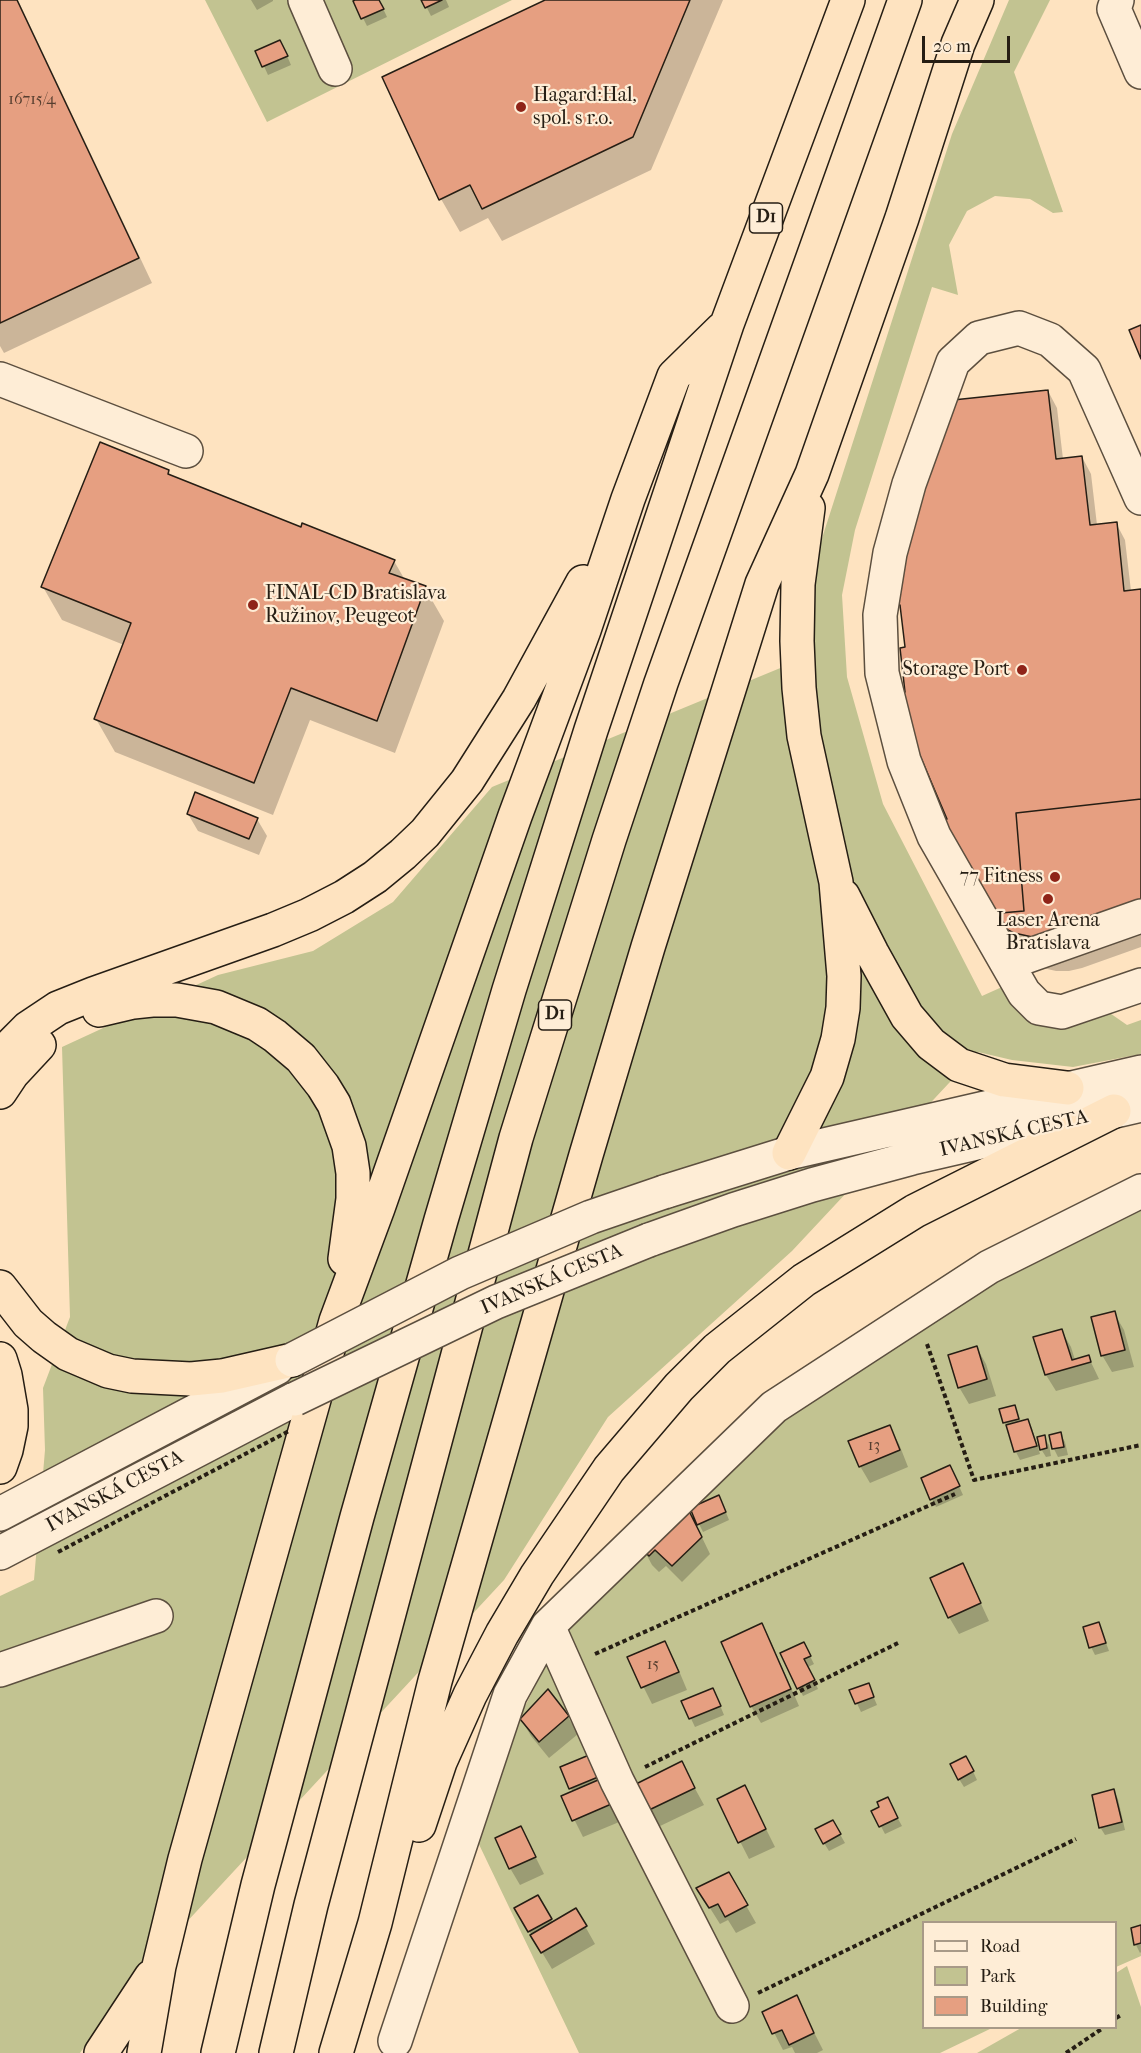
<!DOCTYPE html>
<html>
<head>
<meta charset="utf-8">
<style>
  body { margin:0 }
  #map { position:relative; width:1141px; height:2053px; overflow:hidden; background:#fee3c0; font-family:"IM FELL French Canon",serif }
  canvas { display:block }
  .legend { position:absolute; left:922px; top:1921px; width:195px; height:108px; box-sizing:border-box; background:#feedd6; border:2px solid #a89a88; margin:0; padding:8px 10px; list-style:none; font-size:18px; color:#261e14 }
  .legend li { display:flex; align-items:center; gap:12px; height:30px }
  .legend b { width:30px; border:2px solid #a89a88 }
  .scale { position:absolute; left:922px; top:36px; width:88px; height:27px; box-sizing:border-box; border:3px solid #261e14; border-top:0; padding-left:8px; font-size:18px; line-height:21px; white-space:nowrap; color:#261e14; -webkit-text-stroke:4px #feedd6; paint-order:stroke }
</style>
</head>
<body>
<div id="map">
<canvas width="1141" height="2053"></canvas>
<ul class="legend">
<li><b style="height:8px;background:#feedd6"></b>Road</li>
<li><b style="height:16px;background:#c2c391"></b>Park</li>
<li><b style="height:16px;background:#e69f81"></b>Building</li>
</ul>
<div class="scale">20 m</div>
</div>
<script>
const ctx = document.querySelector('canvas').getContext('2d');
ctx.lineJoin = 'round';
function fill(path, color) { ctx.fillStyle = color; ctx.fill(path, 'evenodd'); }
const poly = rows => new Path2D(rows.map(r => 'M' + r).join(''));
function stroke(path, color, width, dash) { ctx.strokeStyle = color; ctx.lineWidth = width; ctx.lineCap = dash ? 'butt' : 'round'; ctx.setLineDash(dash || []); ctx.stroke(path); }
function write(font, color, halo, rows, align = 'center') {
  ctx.font = font + ' "IM FELL French Canon",serif'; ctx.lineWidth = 4.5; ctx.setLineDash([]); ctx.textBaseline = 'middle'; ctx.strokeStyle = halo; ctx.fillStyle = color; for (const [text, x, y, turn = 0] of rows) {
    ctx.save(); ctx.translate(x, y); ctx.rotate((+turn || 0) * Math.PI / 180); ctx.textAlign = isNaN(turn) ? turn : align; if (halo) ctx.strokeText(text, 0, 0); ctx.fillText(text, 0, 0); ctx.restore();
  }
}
const green = poly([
  [205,0,512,0,267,122],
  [1009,0,1050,0,1014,72,1063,212,1053,213,1030,199,995,196,967,211,949,245,958,295,932,287,855,530,842,595,847,677,883,804,982,996,1002,987,1015,1009,1036,1019,1104,1009,1127,1025,1141,1020,1141,1054,1073,1067,1012,1060,978,1052,792,1251,608,1417,504,1580,131,1982,80,2053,0,2053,0,1596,34,1580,45,1450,43,1388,70,1317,62,1047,218,975,313,951,393,902,492,787,807,657,808,585,824,532,952,134],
  [1141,1202,1141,1956,1116,1967,1116,1922,924,1922,924,2028,992,2028,940,2053,579,2053,474,1834,514,1728,549,1659,570,1626,756,1433,1054,1243],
  [1127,1966,1141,2007,1141,2053,977,2053,1021,2028,1116,2028,1116,1973]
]);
const shadow = poly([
  [0,0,18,0,152,283,4,353,0,346],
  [251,0,273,0,273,1,257,10],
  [359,0,379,0,387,17,367,26,355,2],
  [423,0,446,0,449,7,431,16],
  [549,0,723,0,651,170,502,241,488,218,460,232,441,199],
  [284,49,291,65,268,75,257,51],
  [1048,391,1057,408,1063,459,1082,457,1091,474,1097,525,1116,523,1125,540,1131,591,1141,590,1141,947,1082,968,1069,971,1056,971,1034,966,1010,948,949,820,907,694,906,649,902,613,898,605],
  [168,471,172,477,301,529,394,561,405,580,425,588,444,621,395,753,310,720,273,815,115,752,96,719,124,645,62,620,43,587],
  [188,814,257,819,267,836,259,855,198,831],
  [1114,1313,1124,1330,1134,1367,1112,1372,1102,1355],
  [1061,1330,1071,1347,1075,1360,1088,1356,1099,1379,1056,1391,1046,1375],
  [977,1348,986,1364,996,1396,969,1404,959,1387],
  [1014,1407,1021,1423,1028,1421,1032,1429,1040,1454,1020,1460,1016,1452,1010,1430,1004,1422],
  [889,1427,899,1444,908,1467,870,1483,860,1466],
  [1060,1434,1065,1442,1068,1455,1058,1457,1054,1449,1051,1436],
  [1044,1437,1049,1445,1051,1456,1046,1457,1041,1449],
  [954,1475,963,1495,936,1507,932,1499],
  [723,1505,729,1520,703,1532,699,1524],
  [694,1521,710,1554,682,1582,666,1566,659,1572,652,1565,643,1548],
  [963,1565,989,1621,959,1634,949,1617],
  [1099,1624,1109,1651,1095,1655,1091,1647],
  [761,1625,771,1642,799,1706,761,1723,751,1706],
  [665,1643,674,1659,687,1690,652,1704,629,1658],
  [808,1652,814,1664,808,1667,818,1689,803,1696,782,1654],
  [868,1684,877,1705,861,1712,851,1691],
  [548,1691,568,1717,578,1734,549,1758,531,1736,521,1719],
  [717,1698,724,1715,695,1727,683,1702],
  [593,1755,624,1820,583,1837,563,1797,573,1793,562,1768],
  [681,1763,704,1805,658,1827,636,1785],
  [970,1765,977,1780,964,1787,959,1779],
  [745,1787,775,1847,749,1859,719,1800],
  [1114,1791,1118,1799,1125,1830,1105,1835,1100,1827],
  [887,1799,902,1826,885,1834,873,1811,881,1807],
  [833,1822,845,1843,829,1851,824,1843],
  [521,1828,544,1874,520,1885,510,1868],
  [728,1874,756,1923,736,1933,728,1920,720,1924,698,1889],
  [538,1897,553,1923,576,1910,595,1944,552,1969,516,1909],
  [1141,1927,1141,1952,1140,1953,1136,1945,1132,1929],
  [796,1997,823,2050,817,2053,795,2053,792,2047,783,2050,764,2013]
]);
const building = poly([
  [0,0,17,0,139,258,0,323,0,0],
  [355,0,379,0,384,9,361,19,353,1,355,0],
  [421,0,442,0,425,8,421,0],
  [545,0,690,0,633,137,482,209,470,185,439,200,382,77,545,0],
  [280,40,288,56,262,67,255,51,280,40],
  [1141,325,1141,359,1129,330,1141,325],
  [1048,390,1056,459,1082,456,1090,525,1117,522,1124,591,1141,589,1141,799,1016,813,1024,911,989,914,943,821,947,819,912,737,901,693,905,692,900,648,905,647,900,605,896,605,914,514,953,400,1048,390],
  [100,442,169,470,168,474,301,527,302,523,395,560,389,573,426,586,377,721,291,688,254,783,94,719,131,623,41,587,100,442],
  [195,792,258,818,249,839,187,814,195,792],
  [1141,799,1141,908,1037,938,1014,933,1004,928,989,914,1024,911,1016,813,1141,799],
  [1115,1311,1125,1350,1101,1356,1091,1317,1115,1311],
  [1062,1329,1072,1360,1089,1355,1091,1362,1045,1375,1033,1337,1062,1329],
  [977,1346,987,1379,958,1388,948,1355,977,1346],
  [1015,1405,1019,1419,1003,1423,999,1409,1015,1405],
  [1028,1419,1037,1446,1014,1452,1006,1425,1028,1419],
  [890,1425,900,1450,859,1467,848,1441,890,1425],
  [1061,1432,1064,1447,1052,1449,1049,1435,1061,1432],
  [1045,1435,1047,1448,1040,1450,1037,1437,1045,1435],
  [950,1465,960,1486,930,1500,921,1478,950,1465],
  [719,1495,726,1512,697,1525,690,1508,719,1495],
  [685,1503,702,1537,672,1566,655,1550,649,1556,641,1548,685,1503],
  [963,1563,981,1603,948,1618,930,1578,963,1563],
  [1099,1622,1106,1643,1089,1648,1083,1627,1099,1622],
  [762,1623,791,1689,750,1707,721,1642,762,1623],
  [665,1641,679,1672,641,1688,627,1657,665,1641],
  [804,1642,811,1656,804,1659,815,1680,797,1689,780,1653,804,1642],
  [869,1683,874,1697,855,1704,849,1690,869,1683],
  [713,1688,721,1706,689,1719,681,1701,713,1688],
  [548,1689,569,1716,539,1742,520,1719,548,1689],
  [594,1753,603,1775,569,1789,560,1767,594,1753],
  [966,1756,974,1771,958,1780,950,1764,966,1756],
  [682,1761,695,1788,647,1811,634,1785,682,1761],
  [605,1777,616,1802,572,1821,561,1796,605,1777],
  [745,1785,766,1829,738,1843,717,1799,745,1785],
  [1114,1789,1122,1822,1099,1828,1092,1795,1114,1789],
  [888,1797,898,1818,879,1827,871,1811,879,1807,877,1802,888,1797],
  [833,1820,841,1834,823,1844,815,1829,833,1820],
  [521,1826,536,1857,509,1869,495,1838,521,1826],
  [729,1872,748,1905,725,1917,718,1904,709,1908,696,1888,729,1872],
  [538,1895,552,1919,528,1932,514,1908,538,1895],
  [576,1908,587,1926,541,1953,530,1935,576,1908],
  [1141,1925,1141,1943,1134,1945,1131,1928,1141,1925],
  [797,1995,814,2033,789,2045,782,2030,772,2034,762,2012,797,1995]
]);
const path = poly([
  [927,1344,974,1480,1141,1445],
  [595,1654,955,1494],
  [645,1767,898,1643],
  [758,1993,1076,1839],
  [1116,2018,1121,2015],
  [1066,2053,1103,2028]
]);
const minor = poly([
  [305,0,335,69],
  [1117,0,1114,9,1141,72],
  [0,379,186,451],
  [1141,498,1084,370,1050,340,1019,328,979,338,953,362,909,484,890,553,880,615,882,673,904,761,934,836,1024,993,1039,1008,1062,1012,1141,985],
  [1008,963,1141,916],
  [664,1192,789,1153,1141,1072],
  [649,1240,733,1210,812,1185,912,1158,1141,1105],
  [0,1514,277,1368],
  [0,1553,295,1399],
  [548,1626,617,1781,732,2006],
  [0,1670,156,1616],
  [395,2041,510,1695,548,1626,774,1407,989,1267,1141,1191]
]);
const highway = poly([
  [843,896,872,953,907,1016,931,1044,959,1065,1004,1080,1067,1088],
  [99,1010,133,1002,152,1000,177,1000,216,1007,257,1024,275,1036,301,1058,323,1086,334,1104,349,1146,353,1173,353,1199,345,1259],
  [0,1056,28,1028,58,1008,93,994,273,930,309,915,344,897,375,877,403,854,425,833,467,781,519,699,583,582],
  [0,1092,12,1074,39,1045],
  [789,1153,827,1077,838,1039,843,1008,844,976,836,882,804,736,799,688,797,641,798,584,808,508],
  [0,1287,28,1323,44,1337,68,1354,108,1371,132,1376,191,1379,222,1376,292,1360],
  [0,1359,5,1375,11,1410,11,1426,6,1450,0,1467],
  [419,1825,440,1762,470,1695,502,1634,537,1575,609,1469,679,1387,717,1349,804,1280,915,1211,1114,1111],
  [101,2053,151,1977],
  [144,2053,159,1966,185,1859,336,1321,378,1208,515,816,584,630,628,499,674,376,722,329],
  [218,2053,258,1885,357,1517,441,1220,509,990,591,730,727,324,848,0],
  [276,2053,311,1905,516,1138,609,840,661,683,905,0],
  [336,2053,375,1923,435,1681,586,1155,648,947,762,584,812,474,902,218,958,44,977,0]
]);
const pathBridge = poly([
  [58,1552,289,1431]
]);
const minorBridge = poly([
  [292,1360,460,1273,591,1217,664,1192],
  [295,1399,496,1302,649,1240]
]);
const markers = [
  [521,107,6,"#8f2418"],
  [253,605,6,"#8f2418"],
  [1022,670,6,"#8f2418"],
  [1055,877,6,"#8f2418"],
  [1048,899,6,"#8f2418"]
];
const numberNames = [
  ["16715/4",32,100],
  ["13",874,1446],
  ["15",653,1665]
];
const shields = [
  [766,218,33],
  [555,1015,33]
];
const shieldNames = [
  ["D1",766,218],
  ["D1",555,1015]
];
const poiNames = [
  ["Hagard:Hal,",533,96],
  ["spol. s r.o.",533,119],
  ["FINAL-CD Bratislava",265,594],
  ["Ružinov, Peugeot",265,617],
  ["Storage Port",1010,670,"right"],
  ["77 Fitness",1043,877,"right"],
  ["Laser Arena",1048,921,"center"],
  ["Bratislava",1048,944,"center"]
];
const streetNames = [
  ["IVANSKÁ CESTA",1014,1134,-13],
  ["IVANSKÁ CESTA",552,1280,-23],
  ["IVANSKÁ CESTA",115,1492,-28]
];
fill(green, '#c2c391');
fill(shadow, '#0003');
fill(building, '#e69f81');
stroke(building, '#261e14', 1.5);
stroke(minor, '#5c4f3f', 36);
stroke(highway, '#261e14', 36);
stroke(path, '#261e14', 4, [4.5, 3]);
stroke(minor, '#feedd6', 33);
stroke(highway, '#fee3c0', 33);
stroke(minorBridge, '#5c4f3f', 36, []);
stroke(pathBridge, '#261e14', 4, [4.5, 3]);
stroke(minorBridge, '#feedd6', 33);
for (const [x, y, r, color] of markers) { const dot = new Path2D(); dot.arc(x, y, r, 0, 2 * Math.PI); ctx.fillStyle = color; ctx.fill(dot); stroke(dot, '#feedd6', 2); }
write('16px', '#563e2f', null, numberNames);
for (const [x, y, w] of shields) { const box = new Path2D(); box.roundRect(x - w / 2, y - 15, w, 30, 4.5); ctx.fillStyle = '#feedd6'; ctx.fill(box); stroke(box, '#261e14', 1.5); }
write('bold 18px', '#261e14', null, shieldNames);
write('20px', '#261e14', '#feedd6', poiNames, 'left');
write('20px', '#261e14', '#feedd6', streetNames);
</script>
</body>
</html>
